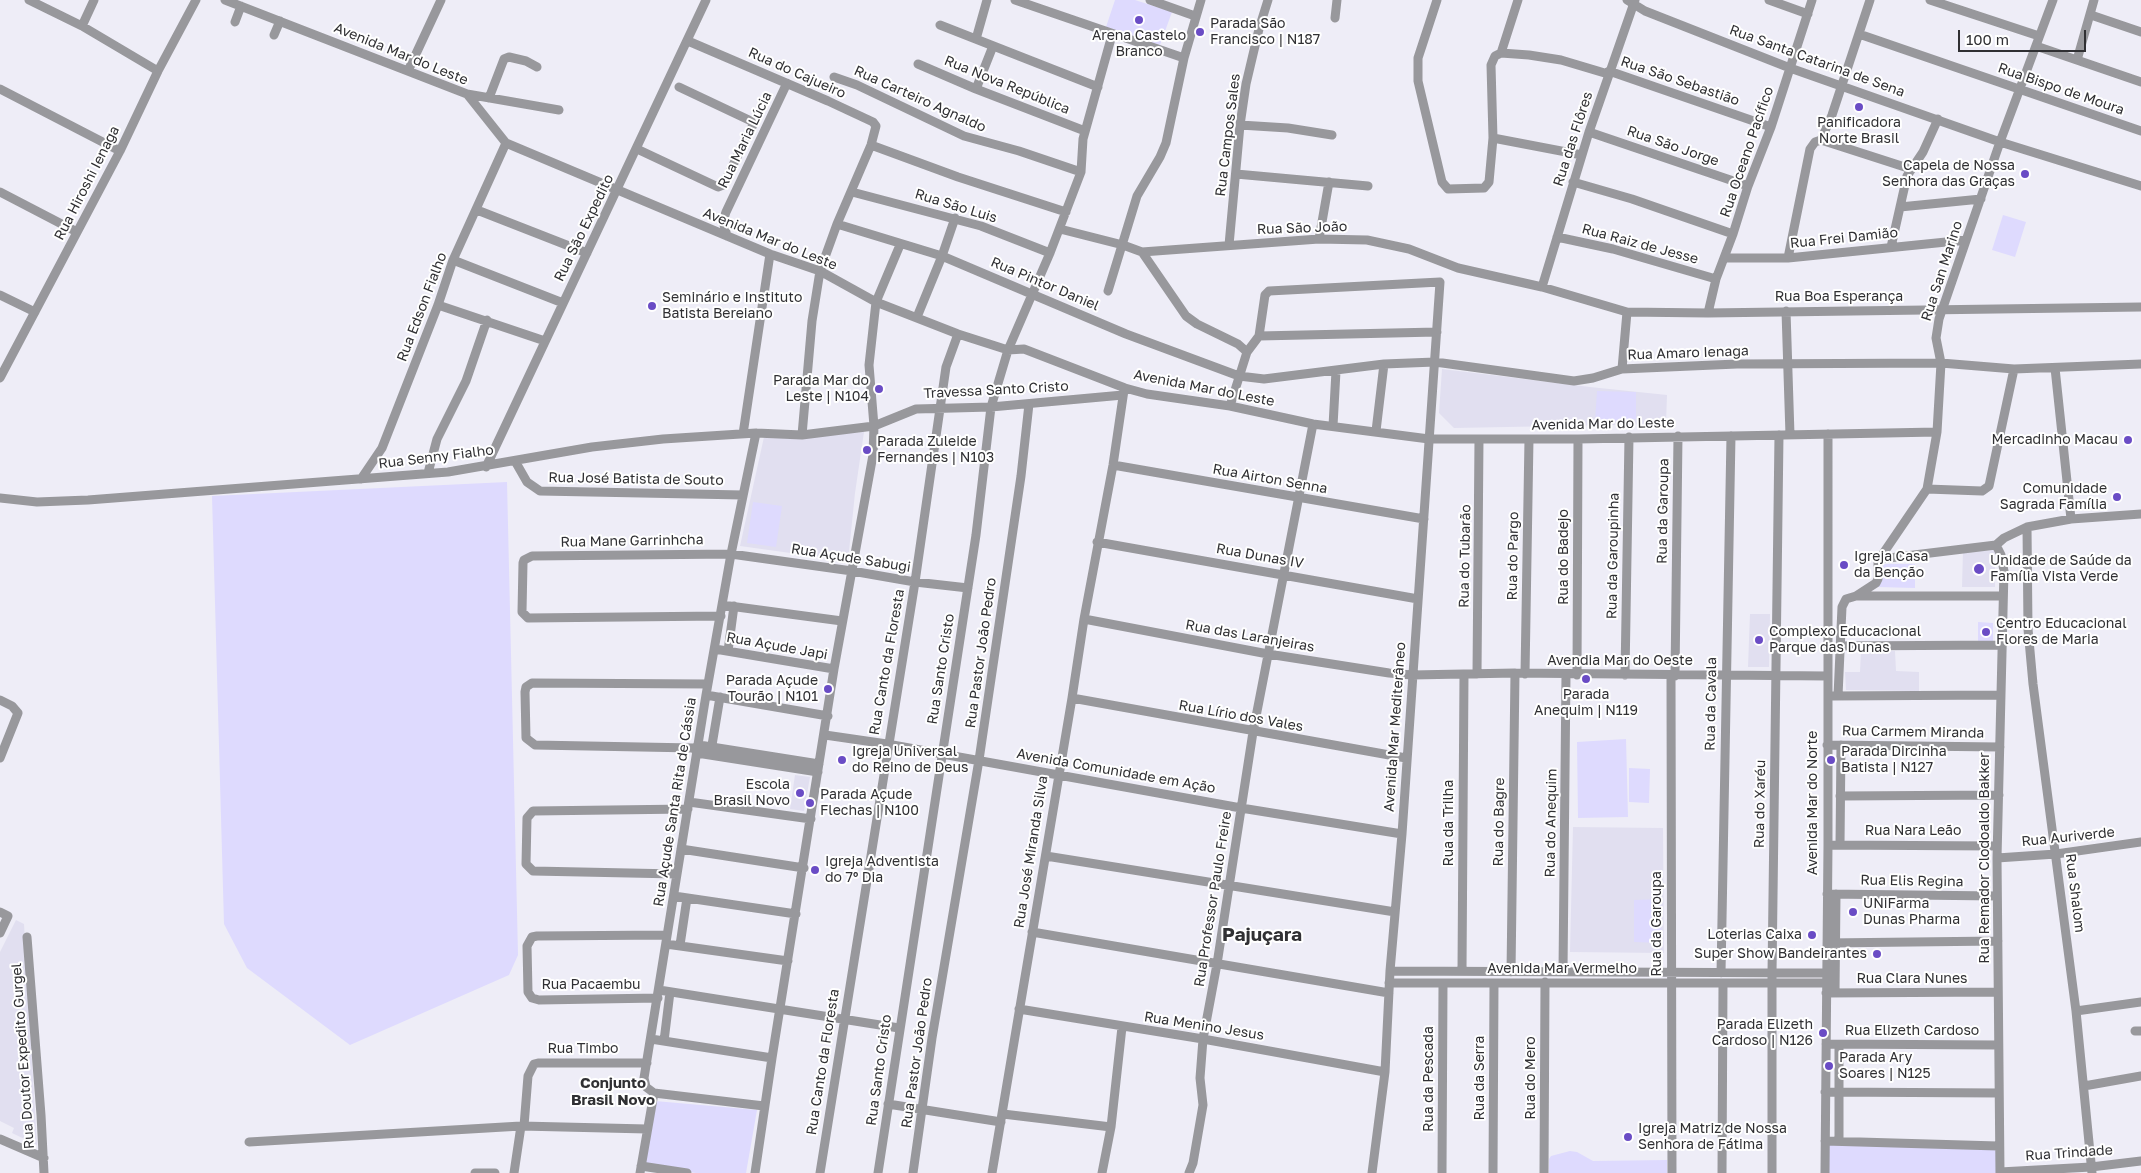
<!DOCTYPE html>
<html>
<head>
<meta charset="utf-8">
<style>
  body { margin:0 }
  #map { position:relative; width:2141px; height:1173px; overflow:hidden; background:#eeedf7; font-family:"Golos Text",sans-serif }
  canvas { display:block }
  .scale { position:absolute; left:1958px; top:30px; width:128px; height:22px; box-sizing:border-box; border:2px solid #303033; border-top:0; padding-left:6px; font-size:15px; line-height:18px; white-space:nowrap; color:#303033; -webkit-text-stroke:4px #fff; paint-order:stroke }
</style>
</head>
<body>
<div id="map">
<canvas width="2141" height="1173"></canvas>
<div class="scale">100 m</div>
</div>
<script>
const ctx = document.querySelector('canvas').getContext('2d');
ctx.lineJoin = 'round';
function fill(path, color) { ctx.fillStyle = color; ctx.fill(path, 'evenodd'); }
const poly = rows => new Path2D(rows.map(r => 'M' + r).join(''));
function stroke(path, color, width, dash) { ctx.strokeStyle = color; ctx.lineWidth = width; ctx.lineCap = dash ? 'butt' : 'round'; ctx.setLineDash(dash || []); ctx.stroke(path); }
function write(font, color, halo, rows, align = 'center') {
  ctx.font = font + ' "Golos Text",sans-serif'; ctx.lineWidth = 4; ctx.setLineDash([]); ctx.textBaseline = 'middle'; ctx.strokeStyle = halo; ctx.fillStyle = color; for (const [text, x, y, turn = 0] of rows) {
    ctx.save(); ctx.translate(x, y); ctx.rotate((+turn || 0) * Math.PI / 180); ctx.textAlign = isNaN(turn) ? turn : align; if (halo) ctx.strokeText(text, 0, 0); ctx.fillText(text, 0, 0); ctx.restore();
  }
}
const built = poly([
  [1442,369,1590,387,1667,395,1666,424,1454,428,1439,413],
  [864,432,855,493,848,561,740,546,764,437],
  [1995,550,1995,587,1962,587,1963,551],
  [1750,614,1770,614,1769,667,1748,667],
  [1895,651,1896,671,1919,672,1919,691,1846,690,1845,672,1860,672,1861,652],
  [795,775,810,777,804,811,790,809],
  [1573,827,1663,828,1664,953,1570,952],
  [16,920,24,924,37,1145,12,1133,14,1128,0,1121,0,952]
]);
const green = poly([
  [1115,0,1135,0,1172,12,1160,45,1106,27],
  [2003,215,2026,222,2015,257,1992,250],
  [1597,391,1636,392,1636,419,1595,422],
  [507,482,518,955,509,975,350,1045,247,968,224,924,212,496],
  [753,502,782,506,776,547,747,543],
  [1879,564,1915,564,1915,588,1878,587],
  [1978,622,1993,623,1993,642,1978,642],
  [1626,739,1628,817,1578,818,1577,742],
  [1629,768,1650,769,1649,803,1629,802],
  [1661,899,1661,943,1634,942,1634,900],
  [655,1101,757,1110,746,1173,696,1173,645,1165],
  [1828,1141,1998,1146,1999,1173,1827,1173],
  [1570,1151,1577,1152,1593,1161,1667,1160,1667,1173,1549,1173,1549,1159,1551,1156]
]);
const minor = poly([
  [29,0,82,26,158,71],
  [225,0,467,94,506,143,770,254,820,271,876,302,958,334,1008,350,1024,349,1125,388,1147,394,1230,406,1313,424,1429,439,1578,439,1937,432],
  [1015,0,1184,58],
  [1150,0,1195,16],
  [1437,0,1418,58,1418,81,1442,182,1448,189,1484,188,1489,182,1493,138,1491,65,1495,56,1501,53,1529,55,1561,60,1608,74],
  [1627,0,1645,11,1790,68,2000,142,2141,186],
  [1769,0,1808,14],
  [1930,0,2039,36],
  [2091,15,2141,32],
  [1335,18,1337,0],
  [235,22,241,6],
  [940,25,1098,87],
  [82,26,94,0],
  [1859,34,2141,131],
  [274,35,280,21],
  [976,39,987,0],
  [688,41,828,101,873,122,876,126,871,145,837,224,820,271,812,321,802,435],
  [2036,46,2141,82],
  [1501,53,1518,0],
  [2077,60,2094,0],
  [918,64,976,89,1085,131],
  [408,71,441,0],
  [1609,71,1771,127],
  [834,77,857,85,964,136,1019,151,1081,172],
  [0,89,120,151],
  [976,89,993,46],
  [467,94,559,110],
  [489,98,504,59,509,57,526,61,537,67],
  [1240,125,1288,128,1332,135],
  [1589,132,1748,186],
  [1493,138,1582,155],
  [1821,140,1911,169],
  [871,145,958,177,1066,212],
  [637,149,718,187,723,185,753,125,751,121,679,87],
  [1236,174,1368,186],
  [1573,182,1632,199,1733,234],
  [0,192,77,232],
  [852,192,981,226,1050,253],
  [1900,207,1981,199],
  [477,210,587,253],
  [837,224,942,256,1126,334,1239,376,1264,379,1384,364,1435,362,1574,381,1593,378,1622,369,1737,364,1941,363,2014,369,2141,364],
  [1060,229,1123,245,1142,252,1319,239,1367,240,1409,249,1458,268,1542,287,1627,312,1708,313,2141,307],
  [727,236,723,221,726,212,787,83],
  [1557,237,1613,249,1716,279],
  [1319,239,1329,182],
  [1229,245,1240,125,1246,84,1259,29,1268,0],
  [1891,247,1907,176,1923,152,1938,119],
  [1142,252,1186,316,1197,324,1238,344,1247,352],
  [1725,258,1788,258,1966,240],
  [1788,258,1810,149,1815,142,1821,140,1832,115,1870,0],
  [453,260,563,303],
  [1542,287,1589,132,1635,0],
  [1108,291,1137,196,1160,157,1166,143,1184,58,1201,0],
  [0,295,35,312],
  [438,305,545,341],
  [1786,311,1790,435],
  [1708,313,1716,279,1733,234,1748,186,1771,127,1812,0],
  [917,317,942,256,955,218],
  [1259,336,1437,332],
  [2055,368,2071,519],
  [1622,369,1627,312],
  [0,378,120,151,158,71,196,0],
  [1230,406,1247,352,1259,336,1265,295,1269,291,1440,282,1402,834,1390,971,1385,1072,1372,1173],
  [1333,426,1336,371],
  [1376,431,1384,364],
  [756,433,731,554,706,695,644,1078,646,1087,654,1093,764,1106],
  [743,434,770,254],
  [515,461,527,482,540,491,743,495],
  [1113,465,1424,519],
  [486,467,706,0],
  [428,473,437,439,466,381,487,320],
  [361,479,382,448,438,305,453,260,506,143],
  [1927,489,1982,491,1989,486,2014,369],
  [0,498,37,502,88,500,448,472,592,447,663,439,756,433,802,435,874,426,916,409,991,407,1123,395],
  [2027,527,2028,629,2033,684,2076,1011,2092,1173],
  [1097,542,1418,599],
  [1996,545,2001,555,2004,571,1997,858,2000,1173],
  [1881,559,1996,545,2004,538,2027,527,2071,519,2141,514],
  [1856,596,1876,583,1878,579,1878,561,1927,489,1937,432,1941,363,1936,338,1939,319,2000,142,2053,0],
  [722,605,842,621],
  [721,616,528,618,522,612,523,563,524,560,532,556,731,554,852,571,915,582,968,588],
  [1084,619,1268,654,1389,673,1412,675,1515,673,1827,676],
  [1840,646,2001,645],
  [715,649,834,669],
  [728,651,734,606],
  [1477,674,1479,439],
  [1525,674,1529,439],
  [1577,675,1578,439],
  [1625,675,1629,437],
  [1671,676,1672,1173],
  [1675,676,1678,436],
  [708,684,532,683,526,687,525,692,526,738,535,745,694,748,699,745,819,764],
  [706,695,828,716],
  [1832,696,2000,695],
  [1838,696,1842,607,1846,599,1856,596,2003,596],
  [1072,698,1406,758],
  [0,700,12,706,18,713,0,758],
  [825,735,887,744,1241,808,1402,834],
  [1827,745,2000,747],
  [694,748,697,753,818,772],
  [711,751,720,697],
  [1840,796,1999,795],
  [689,802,811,819],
  [1828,845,1997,846],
  [1840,845,1841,745],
  [681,849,804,868],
  [1046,856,1395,912],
  [1997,858,2056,854,2141,842],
  [677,874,533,871,526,864,527,818,533,811,688,809],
  [1827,894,1997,896],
  [674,896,796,914],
  [0,912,8,916,0,933],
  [1032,932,1389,993],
  [27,937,41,1115,44,1173],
  [1827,943,1998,941],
  [666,944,788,961],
  [680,945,687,898],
  [1390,971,1826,973],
  [1462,971,1464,674],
  [1563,971,1566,674],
  [1511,972,1515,673],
  [1721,973,1731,436],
  [1389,983,1826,983],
  [659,990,899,1028],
  [1826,993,1998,992],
  [1835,993,1836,894],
  [658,998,539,1000,532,998,528,992,527,946,532,937,537,936,667,935],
  [1019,1009,1203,1039,1385,1072],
  [2076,1011,2141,1002],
  [2135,1031,2141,1031],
  [651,1039,772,1058],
  [664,1041,670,992],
  [1826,1044,1998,1045],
  [1839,1045,1839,1141],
  [2084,1086,2141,1076],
  [1825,1092,1999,1093],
  [888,1104,1001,1122],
  [1003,1114,1111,1127],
  [524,1126,528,1076,534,1064,538,1063,647,1063],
  [0,1139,44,1158],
  [1825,1141,1998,1146],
  [249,1142,521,1126,647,1129],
  [641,1166,687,1173],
  [2000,1172,2091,1167,2141,1161],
  [475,1173,495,1173],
  [514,1173,521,1126],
  [640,1173,654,1093],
  [755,1173,772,1058,834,669,873,455,874,426,869,365,876,302,900,245],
  [820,1173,915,582,946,367,958,334],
  [878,1173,976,535,991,407,1008,350,1050,253,1081,172,1083,139,1112,35],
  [913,1173,932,1038,979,760,1021,476,1029,404],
  [992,1173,1072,698,1084,619,1113,465,1124,390],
  [1102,1173,1111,1127,1122,1027],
  [1189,1173,1193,1163,1203,1105,1200,1078,1203,1039,1217,964,1253,732,1313,424],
  [1442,1173,1443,984],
  [1493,1173,1494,983],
  [1544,1173,1545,982],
  [1722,1173,1723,983],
  [1772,1173,1772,974,1779,435],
  [1825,1173,1828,845,1828,434]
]);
const markers = [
  [1139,20,5,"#6a4cc5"],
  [1200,32,5,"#6a4cc5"],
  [1859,107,5,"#6a4cc5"],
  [2025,174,5,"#6a4cc5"],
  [652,306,5,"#6a4cc5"],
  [879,389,5,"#6a4cc5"],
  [2128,440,5,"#6a4cc5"],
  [867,450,5,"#6a4cc5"],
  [2117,497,5,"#6a4cc5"],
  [1844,565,5,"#6a4cc5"],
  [1979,569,6,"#6a4cc5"],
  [1986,632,5,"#6a4cc5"],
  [1759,640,5,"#6a4cc5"],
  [1586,679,5,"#6a4cc5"],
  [828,689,5,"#6a4cc5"],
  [842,760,5,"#6a4cc5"],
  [1831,760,5,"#6a4cc5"],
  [800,793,5,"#6a4cc5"],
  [810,803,5,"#6a4cc5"],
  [815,870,5,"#6a4cc5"],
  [1853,912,5,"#6a4cc5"],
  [1812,935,5,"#6a4cc5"],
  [1877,954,5,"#6a4cc5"],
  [1823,1033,5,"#6a4cc5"],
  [1829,1066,5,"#6a4cc5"],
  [1628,1137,5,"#6a4cc5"]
];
const poiNames = [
  ["Parada São",1210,24],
  ["Francisco | N187",1210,40],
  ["Arena Castelo",1139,36,"center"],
  ["Branco",1139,52,"center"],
  ["Panificadora",1859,123,"center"],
  ["Norte Brasil",1859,139,"center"],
  ["Capela de Nossa",2015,166,"right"],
  ["Senhora das Graças",2015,182,"right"],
  ["Seminário e Instituto",662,298],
  ["Batista Bereiano",662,314],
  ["Parada Mar do",869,381,"right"],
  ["Leste | N104",869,397,"right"],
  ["Mercadinho Macau",2118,440,"right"],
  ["Parada Zuleide",877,442],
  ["Fernandes | N103",877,458],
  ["Comunidade",2107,489,"right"],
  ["Sagrada Família",2107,505,"right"],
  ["Igreja Casa",1854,557],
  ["da Benção",1854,573],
  ["Unidade de Saúde da",1990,561],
  ["Família Vista Verde",1990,577],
  ["Centro Educacional",1996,624],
  ["Flores de Maria",1996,640],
  ["Complexo Educacional",1769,632],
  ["Parque das Dunas",1769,648],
  ["Parada Açude",818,681,"right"],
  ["Tourão | N101",818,697,"right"],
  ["Parada",1586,695,"center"],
  ["Anequim | N119",1586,711,"center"],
  ["Igreja Universal",852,752],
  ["do Reino de Deus",852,768],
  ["Parada Dircinha",1841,752],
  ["Batista | N127",1841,768],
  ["Escola",790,785,"right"],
  ["Brasil Novo",790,801,"right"],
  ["Parada Açude",820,795],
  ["Flechas | N100",820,811],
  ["Igreja Adventista",825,862],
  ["do 7º Dia",825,878],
  ["UNiFarma",1863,904],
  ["Dunas Pharma",1863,920],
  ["Loterias Caixa",1802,935,"right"],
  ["Super Show Bandeirantes",1867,954,"right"],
  ["Parada Elizeth",1813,1025,"right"],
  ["Cardoso | N126",1813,1041,"right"],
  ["Parada Ary",1839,1058],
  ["Soares | N125",1839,1074],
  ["Igreja Matriz de Nossa",1638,1129],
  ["Senhora de Fátima",1638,1145]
];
const streetNames = [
  ["Avenida Mar do Leste",401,54,22],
  ["Rua Santa Catarina de Sena",1817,61,20],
  ["Rua do Cajueiro",797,73,24],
  ["Rua São Sebastião",1680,81,19],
  ["Rua Nova República",1007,85,22],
  ["Rua Bispo de Moura",2061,89,19],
  ["Rua Carteiro Agnaldo",920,99,24],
  ["Rua Campos Sales",1228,135,-83],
  ["Rua das Flôres",1573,139,-72],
  ["Rua Maria Lúcia",745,140,-64],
  ["Rua São Jorge",1673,146,19],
  ["Rua Oceano Pacífico",1747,152,-71],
  ["Rua Hiroshi Ienaga",87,183,-63],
  ["Rua São Luis",956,206,17],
  ["Rua São Expedito",584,228,-64],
  ["Rua São João",1302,228,-2],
  ["Rua Frei Damião",1844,238,-6],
  ["Avenida Mar do Leste",770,239,22],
  ["Rua Raiz de Jesse",1640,244,15],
  ["Rua San Marino",1942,271,-72],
  ["Rua Pintor Daniel",1045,284,23],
  ["Rua Boa Esperança",1839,297],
  ["Rua Edson Fialho",422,307,-69],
  ["Rua Amaro Ienaga",1688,353,-2],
  ["Avenida Mar do Leste",1204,388,11],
  ["Travessa Santo Cristo",996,390,-3],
  ["Avenida Mar do Leste",1603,424,-1],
  ["Rua Senny Fialho",436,457,-7],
  ["Rua José Batista de Souto",636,479,1],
  ["Rua Airton Senna",1270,479,10],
  ["Rua da Garoupa",1663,511,-89],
  ["Rua Mane Garrinhcha",632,541,-1],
  ["Rua Dunas IV",1260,556,10],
  ["Rua do Tubarão",1465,556,-89],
  ["Rua do Pargo",1513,556,-89],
  ["Rua da Garoupinha",1613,556,-89],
  ["Rua do Badejo",1564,557,-90],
  ["Rua Açude Sabugi",851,558,9],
  ["Rua das Laranjeiras",1250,636,10],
  ["Rua Açude Japi",777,646,10],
  ["Rua Pastor João Pedro",981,653,-82],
  ["Avendia Mar do Oeste",1620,661],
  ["Rua Canto da Floresta",887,662,-80],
  ["Rua Santo Cristo",941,669,-81],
  ["Rua da Cavala",1711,704,-89],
  ["Rua Lírio dos Vales",1241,716,10],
  ["Avenida Mar Mediterâneo",1395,727,-86],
  ["Rua Carmem Miranda",1913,732,1],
  ["Avenida Comunidade em Ação",1116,771,10],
  ["Rua Açude Santa Rita de Cássia",675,802,-81],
  ["Avenida Mar do Norte",1813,803,-90],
  ["Rua do Xaréu",1760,804,-89],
  ["Rua do Bagre",1499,822,-89],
  ["Rua da Trilha",1449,823,-90],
  ["Rua do Anequim",1551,823,-89],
  ["Rua Nara Leão",1913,831],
  ["Rua Auriverde",2068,837,-6],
  ["Rua José Miranda Silva",1031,852,-81],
  ["Rua Remador Clodoaldo Bakker",1985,858,-90],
  ["Rua Elis Regina",1912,881,1],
  ["Rua Shalom",2075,893,83],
  ["Rua Professor Paulo Freire",1213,899,-81],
  ["Rua da Garoupa",1657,924,-90],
  ["Avenida Mar Vermelho",1562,969],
  ["Rua Clara Nunes",1912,979],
  ["Rua Pacaembu",591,985],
  ["Rua Menino Jesus",1204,1026,9],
  ["Rua Elizeth Cardoso",1912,1031],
  ["Rua Timbo",583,1049],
  ["Rua Pastor João Pedro",917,1053,-82],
  ["Rua Doutor Expedito Gurgel",23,1056,-94],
  ["Rua Canto da Floresta",823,1062,-81],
  ["Rua Santo Cristo",879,1070,-82],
  ["Rua da Serra",1480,1078,-90],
  ["Rua do Mero",1531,1078,-90],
  ["Rua da Pescada",1429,1079,-90],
  ["Rua Trindade",2069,1153,-4]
];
const neighbourhoodNames = [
  ["Conjunto",613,1083],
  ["Brasil Novo",613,1100]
];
const districtNames = [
  ["Pajuçara",1262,935]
];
fill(built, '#e1dff0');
fill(green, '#dedafe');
stroke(minor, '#98989c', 9);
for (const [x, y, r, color] of markers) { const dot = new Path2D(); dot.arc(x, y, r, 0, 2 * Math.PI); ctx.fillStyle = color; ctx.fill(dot); stroke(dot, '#fff', 2); }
write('14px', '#303033', '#fff', poiNames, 'left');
write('14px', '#303033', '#fff', streetNames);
write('bold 15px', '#303033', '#fff', neighbourhoodNames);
write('bold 19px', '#303033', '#fff', districtNames);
</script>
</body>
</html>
